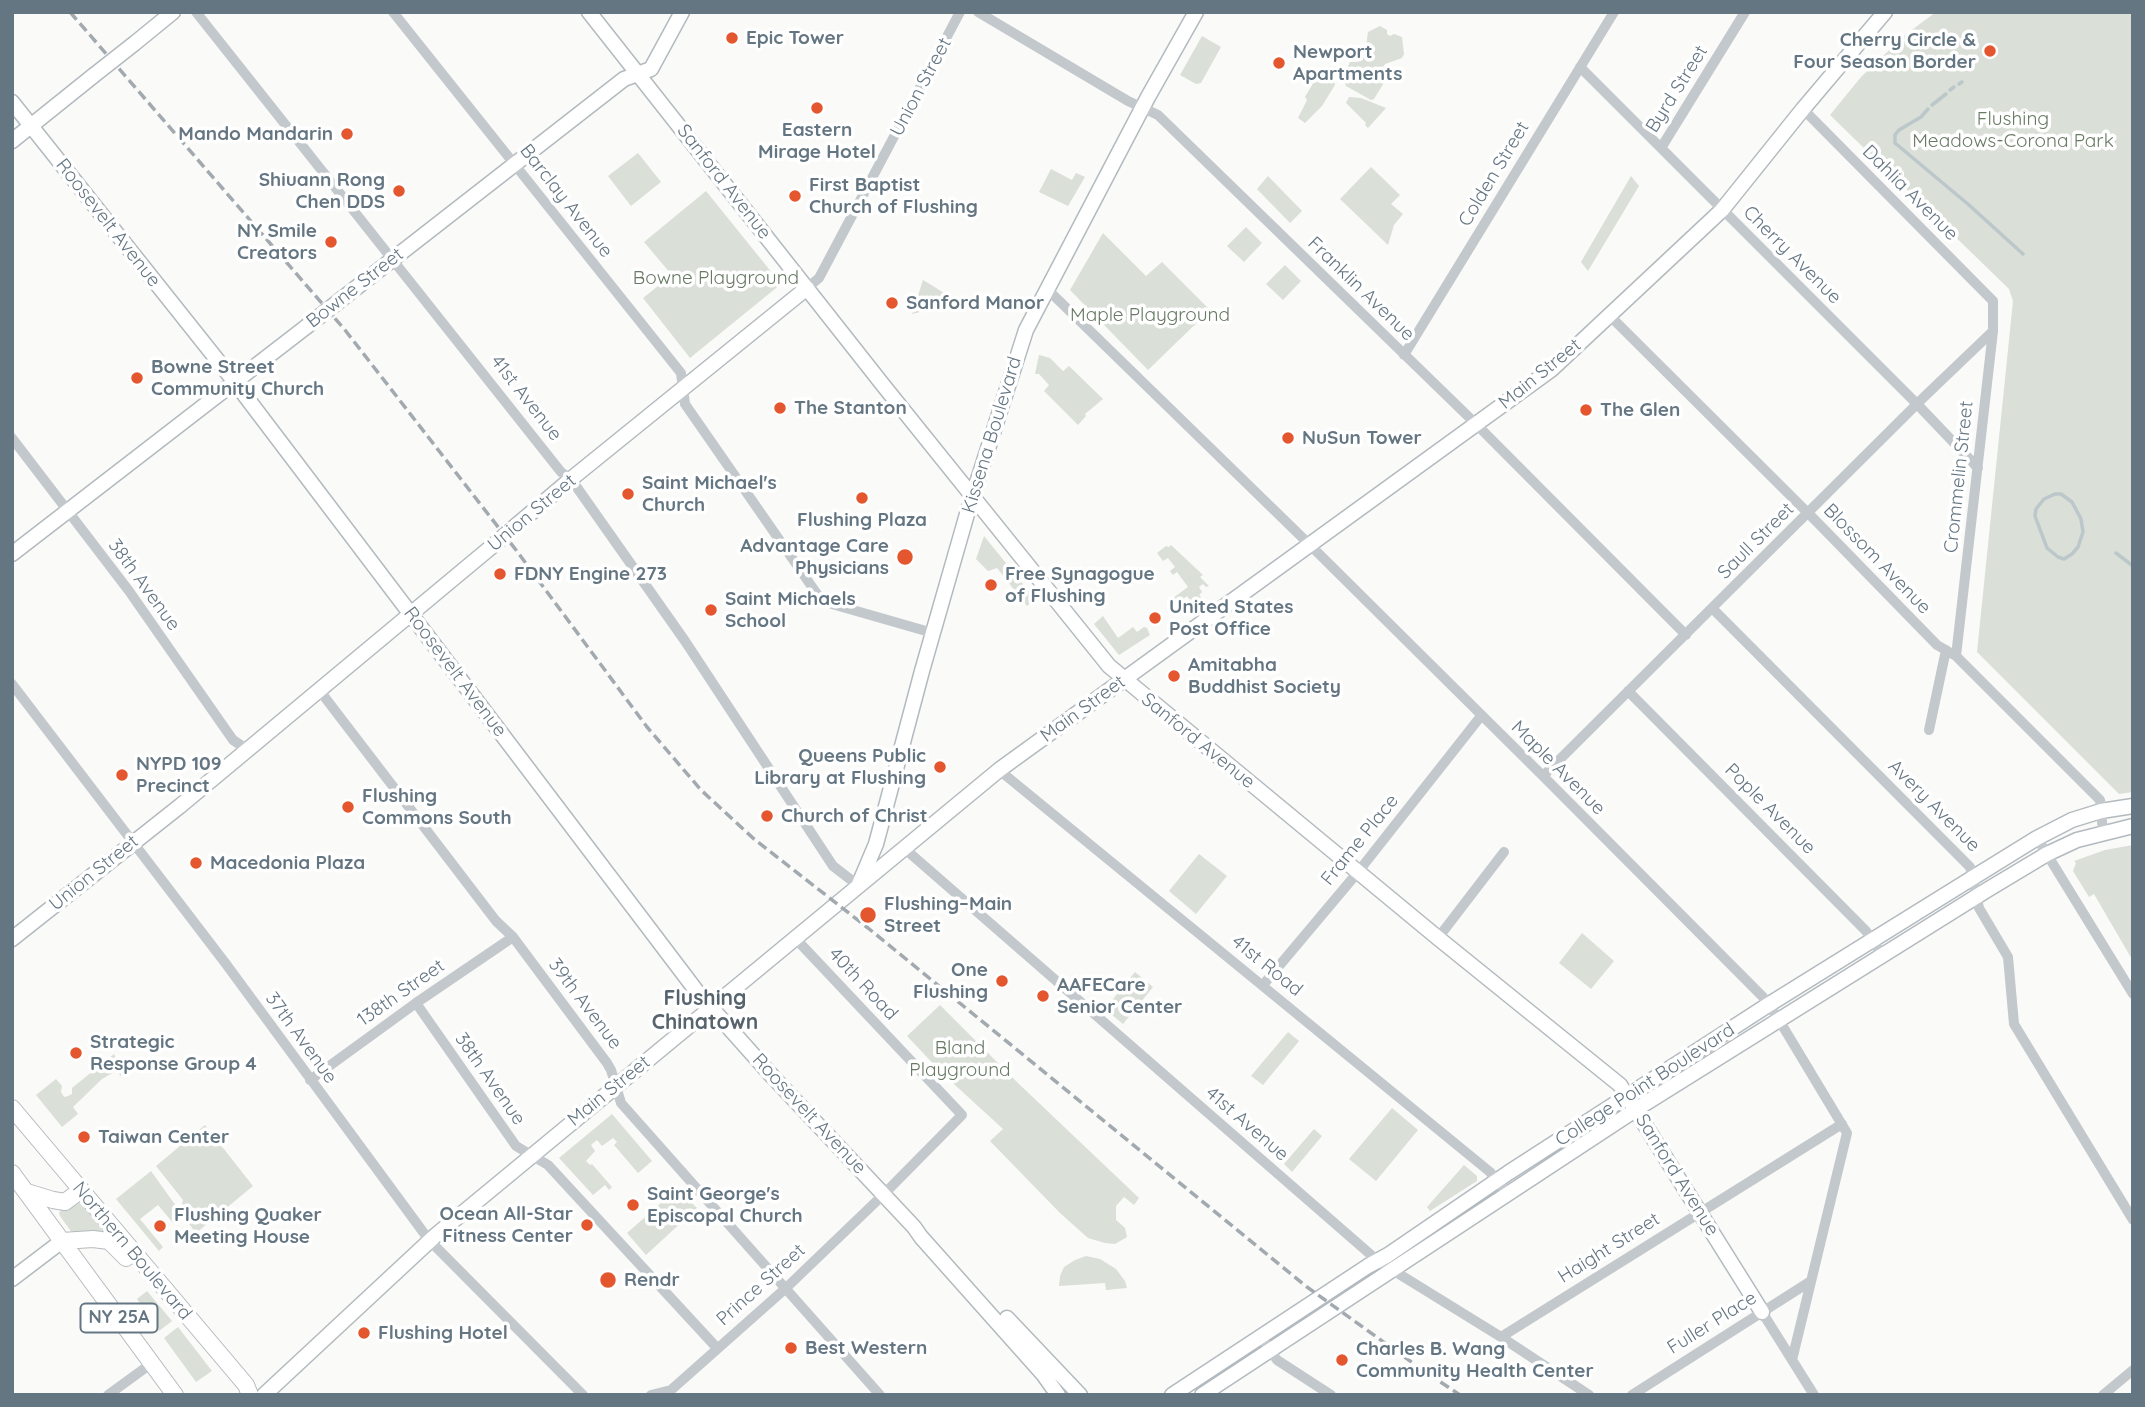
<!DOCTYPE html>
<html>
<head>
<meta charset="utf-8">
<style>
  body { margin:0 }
  #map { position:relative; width:2145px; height:1407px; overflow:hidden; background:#fafaf8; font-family:Quicksand,sans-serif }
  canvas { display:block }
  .frame { position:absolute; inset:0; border:14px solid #657683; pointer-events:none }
</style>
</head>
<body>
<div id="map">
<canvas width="2145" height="1407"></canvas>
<div class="frame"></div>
</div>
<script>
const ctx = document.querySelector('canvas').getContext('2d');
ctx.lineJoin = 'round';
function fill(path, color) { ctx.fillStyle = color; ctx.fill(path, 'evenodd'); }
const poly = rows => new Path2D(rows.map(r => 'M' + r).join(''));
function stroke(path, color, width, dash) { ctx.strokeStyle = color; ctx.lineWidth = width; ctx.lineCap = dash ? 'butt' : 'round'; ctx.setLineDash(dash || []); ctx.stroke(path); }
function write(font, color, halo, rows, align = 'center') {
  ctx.font = font + ' Quicksand,sans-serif'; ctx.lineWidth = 7; ctx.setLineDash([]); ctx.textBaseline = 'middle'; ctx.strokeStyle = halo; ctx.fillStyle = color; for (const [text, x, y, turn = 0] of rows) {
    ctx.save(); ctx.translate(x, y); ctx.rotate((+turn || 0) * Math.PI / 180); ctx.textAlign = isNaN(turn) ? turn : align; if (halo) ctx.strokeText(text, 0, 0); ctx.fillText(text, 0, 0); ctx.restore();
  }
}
const green = poly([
  [1936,12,2133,12,2133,792,2119,794,1977,652,2013,301,2009,289,1830,115,1861,77,1905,35],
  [1380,26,1387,30,1387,34,1390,36,1394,34,1402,37,1404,54,1402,58,1385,64,1379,73,1385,81,1374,99,1371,100,1346,86,1343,77,1350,62,1357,62,1366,47,1368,32],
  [1202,36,1221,47,1201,83,1196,84,1180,75],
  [1319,73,1334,82,1335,85,1322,106,1305,123,1298,118,1307,100,1305,97],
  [1349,97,1361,98,1386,108,1368,128,1365,125,1366,123,1346,103],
  [638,153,661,182,631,206,608,176],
  [1371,167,1400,195,1391,204,1403,214,1394,225,1388,245,1340,199],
  [1051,169,1072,180,1076,173,1085,177,1068,206,1039,192],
  [1268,176,1302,211,1290,223,1257,189],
  [1631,176,1639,186,1588,271,1581,262],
  [706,191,781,284,690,358,643,298,663,282,662,280,671,274,644,242],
  [1246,227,1262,243,1244,262,1227,246],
  [1103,233,1146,276,1162,262,1210,310,1148,370,1070,290],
  [1285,265,1301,281,1283,300,1266,284],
  [923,280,933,286,958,302,912,314],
  [1039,355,1050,358,1063,371,1069,366,1103,399,1085,414,1086,416,1078,425,1044,391,1049,385,1039,374,1035,374],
  [984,536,1035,599,1027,606,997,568,988,571,976,559],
  [1171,545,1203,575,1200,577,1209,586,1206,587,1203,584,1199,587,1202,592,1199,595,1202,598,1193,604,1187,596,1169,610,1177,603,1173,598,1188,587,1177,572,1173,575,1170,571,1175,567,1168,558,1163,561,1157,553,1166,546,1169,547],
  [1103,616,1118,638,1133,627,1137,632,1144,627,1147,628,1150,635,1119,655,1094,624],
  [2133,845,2133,961,2094,894,2089,897,2073,871,2076,863,2074,861,2105,850],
  [1199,854,1227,876,1196,914,1169,891],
  [1582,933,1614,961,1591,989,1559,963],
  [1135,972,1153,987,1123,1024,1105,1009],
  [940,1005,1019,1084,1139,1198,1134,1205,1124,1197,1116,1206,1116,1220,1125,1228,1127,1237,1115,1244,1105,1243,1088,1238,1060,1213,990,1141,1003,1129,943,1074,907,1036],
  [1288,1032,1299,1041,1263,1085,1251,1076],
  [114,1054,121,1069,121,1076,116,1071,102,1079,73,1107,78,1114,62,1127,36,1095,56,1079,62,1086,61,1092,64,1097,68,1096,72,1094,72,1088],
  [1392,1108,1418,1130,1376,1181,1349,1159],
  [612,1114,652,1161,638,1173,614,1145,617,1142,613,1138,602,1146,597,1140,591,1145,595,1151,586,1161,590,1165,592,1164,612,1187,609,1190,605,1185,593,1195,559,1158],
  [205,1125,253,1186,196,1233,180,1212,183,1200,156,1166],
  [1314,1129,1322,1136,1292,1172,1284,1164],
  [1464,1165,1477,1176,1477,1181,1430,1211,1427,1207],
  [151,1171,176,1206,174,1224,158,1205,140,1219,163,1247,159,1251,116,1199],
  [677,1189,697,1208,646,1255,627,1233],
  [82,1201,106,1230,104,1233,75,1237,60,1216,59,1213,61,1210,69,1209],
  [1086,1256,1100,1259,1116,1269,1125,1281,1127,1288,1106,1290,1105,1283,1059,1286,1060,1276,1064,1267,1075,1260],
  [147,1291,172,1321,159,1331,137,1299],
  [178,1327,212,1371,196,1382,164,1338]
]);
const stream = poly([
  [1959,84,1962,82],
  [1950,90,1954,87],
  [1932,105,1946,94],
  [1928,109,1921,117,1899,130,1895,135,1895,143,1969,205,2023,254],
  [2055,494,2061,494,2072,502,2081,519,2083,532,2078,547,2072,554,2064,559,2058,557,2047,548,2035,516,2036,509,2044,499,2055,494],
  [2116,553,2133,566]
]);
const street = poly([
  [196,12,561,472,571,479,685,641,833,866,859,886],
  [393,12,681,373,685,404,817,594,825,602,933,633],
  [978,12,1128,101,1158,115,1476,424,1686,635],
  [1580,67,1917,404,1978,468],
  [1803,109,1993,301,1993,331,1956,656],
  [1661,148,1745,12],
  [807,288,819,278,960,12],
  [1047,289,1310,545,1543,776,1763,997,1779,1020,1847,1133,1792,1360],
  [1610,316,1815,520,1937,645,1956,656,2100,800,2103,832],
  [1404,355,1614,12],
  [12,438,129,591,233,740,248,750],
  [1713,609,1970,867,1979,908,2008,957,2014,1024,2133,1220],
  [12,684,226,964,429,1240,583,1395],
  [320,691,496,921,513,937,607,1063,611,1070,621,1103,880,1395],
  [1628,691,1866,931,1883,956],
  [1929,730,1946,650],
  [999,770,1490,1172,1508,1194],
  [1543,776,1924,397,1993,331],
  [2037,838,2133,994],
  [905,849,1378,1261,1501,1337,1589,1395],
  [1438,938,1504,852],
  [1263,985,1358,872,1481,716],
  [416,1003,516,1146,548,1165,717,1348],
  [310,1080,416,1003,513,937],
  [1762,1312,1814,1395],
  [1261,1337,1277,1360,1331,1395],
  [1501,1337,1842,1124],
  [108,1395,152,1363],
  [651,1395,671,1390,786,1288,884,1194,962,1115,795,938],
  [1632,1395,1811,1281],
  [2103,1395,2133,1370]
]);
const secondary = poly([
  [589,12,883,385,1109,666,1438,938,1620,1085,1762,1312],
  [135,43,173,12],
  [12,102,234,381,698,993,772,1076,914,1227,921,1237,1043,1374,1058,1395],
  [12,141,93,76],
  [343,298,624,79,651,69,682,12],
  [518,524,571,479,807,288],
  [12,554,306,327],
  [859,884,876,844,922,671,967,514,1026,330,1148,97,1196,12],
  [12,939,180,806,490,548],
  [12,1279,62,1241],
  [1007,1318,1080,1395],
  [264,1395,436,1235,999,770,1552,369,1722,210,1803,109,1885,12],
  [1172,1395,1368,1266,1388,1255,1508,1173,1768,1005,1982,872,2037,838,2072,820,2101,811,2133,806],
  [1202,1395,1646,1103,1987,890,2047,854,2077,840,2133,826]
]);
const primary = poly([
  [12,1108,246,1385,250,1395],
  [12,1173,175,1395],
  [27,1192,53,1200,65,1202,81,1190],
  [62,1241,93,1239,109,1241,126,1258]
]);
const rail = poly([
  [70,12,345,330,516,550,647,727,701,790,754,839,868,928,1307,1287,1424,1371,1460,1395]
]);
const secondaryBridge = poly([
  [93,76,135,43],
  [306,327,343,298],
  [490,548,518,524]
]);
const markers = [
  [732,38,7,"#e4572e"],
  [1990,51,7,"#e4572e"],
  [1279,63,7,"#e4572e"],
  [817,108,7,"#e4572e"],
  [347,134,7,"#e4572e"],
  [399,191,7,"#e4572e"],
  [795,196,7,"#e4572e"],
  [331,242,7,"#e4572e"],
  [892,303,7,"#e4572e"],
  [137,378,7,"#e4572e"],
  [780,408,7,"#e4572e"],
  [1586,410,7,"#e4572e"],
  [1288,438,7,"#e4572e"],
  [628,494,7,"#e4572e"],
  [862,498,7,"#e4572e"],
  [905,557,9,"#e4572e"],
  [500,574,7,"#e4572e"],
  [991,585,7,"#e4572e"],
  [711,610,7,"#e4572e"],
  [1155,618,7,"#e4572e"],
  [1174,676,7,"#e4572e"],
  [940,767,7,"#e4572e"],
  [122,775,7,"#e4572e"],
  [348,807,7,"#e4572e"],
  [767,816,7,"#e4572e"],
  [196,863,7,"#e4572e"],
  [868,915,9,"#e4572e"],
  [1002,981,7,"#e4572e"],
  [1043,996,7,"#e4572e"],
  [76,1053,7,"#e4572e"],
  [84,1137,7,"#e4572e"],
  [633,1205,7,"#e4572e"],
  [587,1225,7,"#e4572e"],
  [160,1226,7,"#e4572e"],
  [608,1280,9,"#e4572e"],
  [364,1333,7,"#e4572e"],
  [791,1348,7,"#e4572e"],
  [1342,1360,7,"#e4572e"]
];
const shields = [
  [119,1318,77]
];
const shieldNames = [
  ["NY 25A",119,1318]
];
const poiNames = [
  ["Epic Tower",746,38],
  ["Cherry Circle &",1976,40,"right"],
  ["Four Season Border",1976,62,"right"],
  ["Newport",1293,52],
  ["Apartments",1293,74],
  ["Eastern",817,130,"center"],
  ["Mirage Hotel",817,152,"center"],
  ["Mando Mandarin",333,134,"right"],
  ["Shiuann Rong",385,180,"right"],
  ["Chen DDS",385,202,"right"],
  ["First Baptist",809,185],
  ["Church of Flushing",809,207],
  ["NY Smile",317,231,"right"],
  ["Creators",317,253,"right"],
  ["Sanford Manor",906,303],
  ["Bowne Street",151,367],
  ["Community Church",151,389],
  ["The Stanton",794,408],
  ["The Glen",1600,410],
  ["NuSun Tower",1302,438],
  ["Saint Michael's",642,483],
  ["Church",642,505],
  ["Flushing Plaza",862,520,"center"],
  ["Advantage Care",889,546,"right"],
  ["Physicians",889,568,"right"],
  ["FDNY Engine 273",514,574],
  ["Free Synagogue",1005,574],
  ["of Flushing",1005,596],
  ["Saint Michaels",725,599],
  ["School",725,621],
  ["United States",1169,607],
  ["Post Office",1169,629],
  ["Amitabha",1188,665],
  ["Buddhist Society",1188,687],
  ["Queens Public",926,756,"right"],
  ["Library at Flushing",926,778,"right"],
  ["NYPD 109",136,764],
  ["Precinct",136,786],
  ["Flushing",362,796],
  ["Commons South",362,818],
  ["Church of Christ",781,816],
  ["Macedonia Plaza",210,863],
  ["Flushing–Main",884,904],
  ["Street",884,926],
  ["One",988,970,"right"],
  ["Flushing",988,992,"right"],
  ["AAFECare",1057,985],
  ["Senior Center",1057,1007],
  ["Strategic",90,1042],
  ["Response Group 4",90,1064],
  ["Taiwan Center",98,1137],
  ["Saint George's",647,1194],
  ["Episcopal Church",647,1216],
  ["Ocean All-Star",573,1214,"right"],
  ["Fitness Center",573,1236,"right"],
  ["Flushing Quaker",174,1215],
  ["Meeting House",174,1237],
  ["Rendr",624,1280],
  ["Flushing Hotel",378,1333],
  ["Best Western",805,1348],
  ["Charles B. Wang",1356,1349],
  ["Community Health Center",1356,1371]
];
const streetNames = [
  ["Union Street",921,87,-62],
  ["Byrd Street",1677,89,-58],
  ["Colden Street",1494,174,-59],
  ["Sanford Avenue",724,182,52],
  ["Dahlia Avenue",1910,193,45],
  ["Barclay Avenue",566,201,52],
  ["Roosevelt Avenue",108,223,52],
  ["Cherry Avenue",1792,255,45],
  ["Bowne Street",355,288,-38],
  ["Franklin Avenue",1361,289,44],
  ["Main Street",1540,374,-39],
  ["41st Avenue",526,398,52],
  ["Kissena Boulevard",992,435,-73],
  ["Crommelin Street",1959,477,-84],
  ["Union Street",532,513,-40],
  ["Saull Street",1756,541,-45],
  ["Blossom Avenue",1877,559,46],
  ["38th Avenue",144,585,54],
  ["Roosevelt Avenue",455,672,53],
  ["Main Street",1083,709,-36],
  ["Sanford Avenue",1198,741,39],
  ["Maple Avenue",1558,768,45],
  ["Avery Avenue",1934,806,45],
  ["Pople Avenue",1770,809,45],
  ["Frame Place",1360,840,-51],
  ["Union Street",94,873,-39],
  ["41st Road",1267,966,39],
  ["40th Road",863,984,47],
  ["138th Street",401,993,-35],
  ["39th Avenue",585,1004,53],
  ["37th Avenue",301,1038,54],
  ["38th Avenue",490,1079,55],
  ["College Point Boulevard",1645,1085,-33],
  ["Main Street",609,1091,-39],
  ["Roosevelt Avenue",809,1114,47],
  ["41st Avenue",1247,1124,41],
  ["Sanford Avenue",1677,1175,58],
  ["Haight Street",1609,1248,-32],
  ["Northern Boulevard",132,1251,50],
  ["Prince Street",761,1285,-42],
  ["Fuller Place",1712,1323,-32]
];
const parkNames = [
  ["Flushing",2013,119],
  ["Meadows-Corona Park",2013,141],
  ["Bowne Playground",716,278],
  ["Maple Playground",1150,315],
  ["Bland",960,1048],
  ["Playground",960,1070]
];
const neighbourhoodNames = [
  ["Flushing",705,999],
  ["Chinatown",705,1023]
];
fill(green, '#dadfd7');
stroke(stream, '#bbc7cb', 3.5);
stroke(secondary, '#b3babf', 17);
stroke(primary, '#b5babe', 18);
stroke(street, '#c3c8cc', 10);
stroke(secondary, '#fff', 14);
stroke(primary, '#fff', 16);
stroke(rail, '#a2aab0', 3.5, [10, 5]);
stroke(secondaryBridge, '#b3babf', 17, []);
stroke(secondaryBridge, '#fff', 14);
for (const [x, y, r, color] of markers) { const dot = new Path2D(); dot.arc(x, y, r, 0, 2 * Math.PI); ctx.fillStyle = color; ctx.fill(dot); stroke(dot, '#fff', 2.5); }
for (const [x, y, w] of shields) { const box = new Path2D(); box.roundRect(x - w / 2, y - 14.5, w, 29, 5); ctx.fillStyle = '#fff'; ctx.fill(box); stroke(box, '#657683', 2); }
write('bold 18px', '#657683', null, shieldNames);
write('bold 19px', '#657683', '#fff', poiNames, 'left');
write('19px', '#657683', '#fff', streetNames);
write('19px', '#687a64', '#fff', parkNames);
write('bold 21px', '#57646e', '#fff', neighbourhoodNames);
</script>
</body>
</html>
